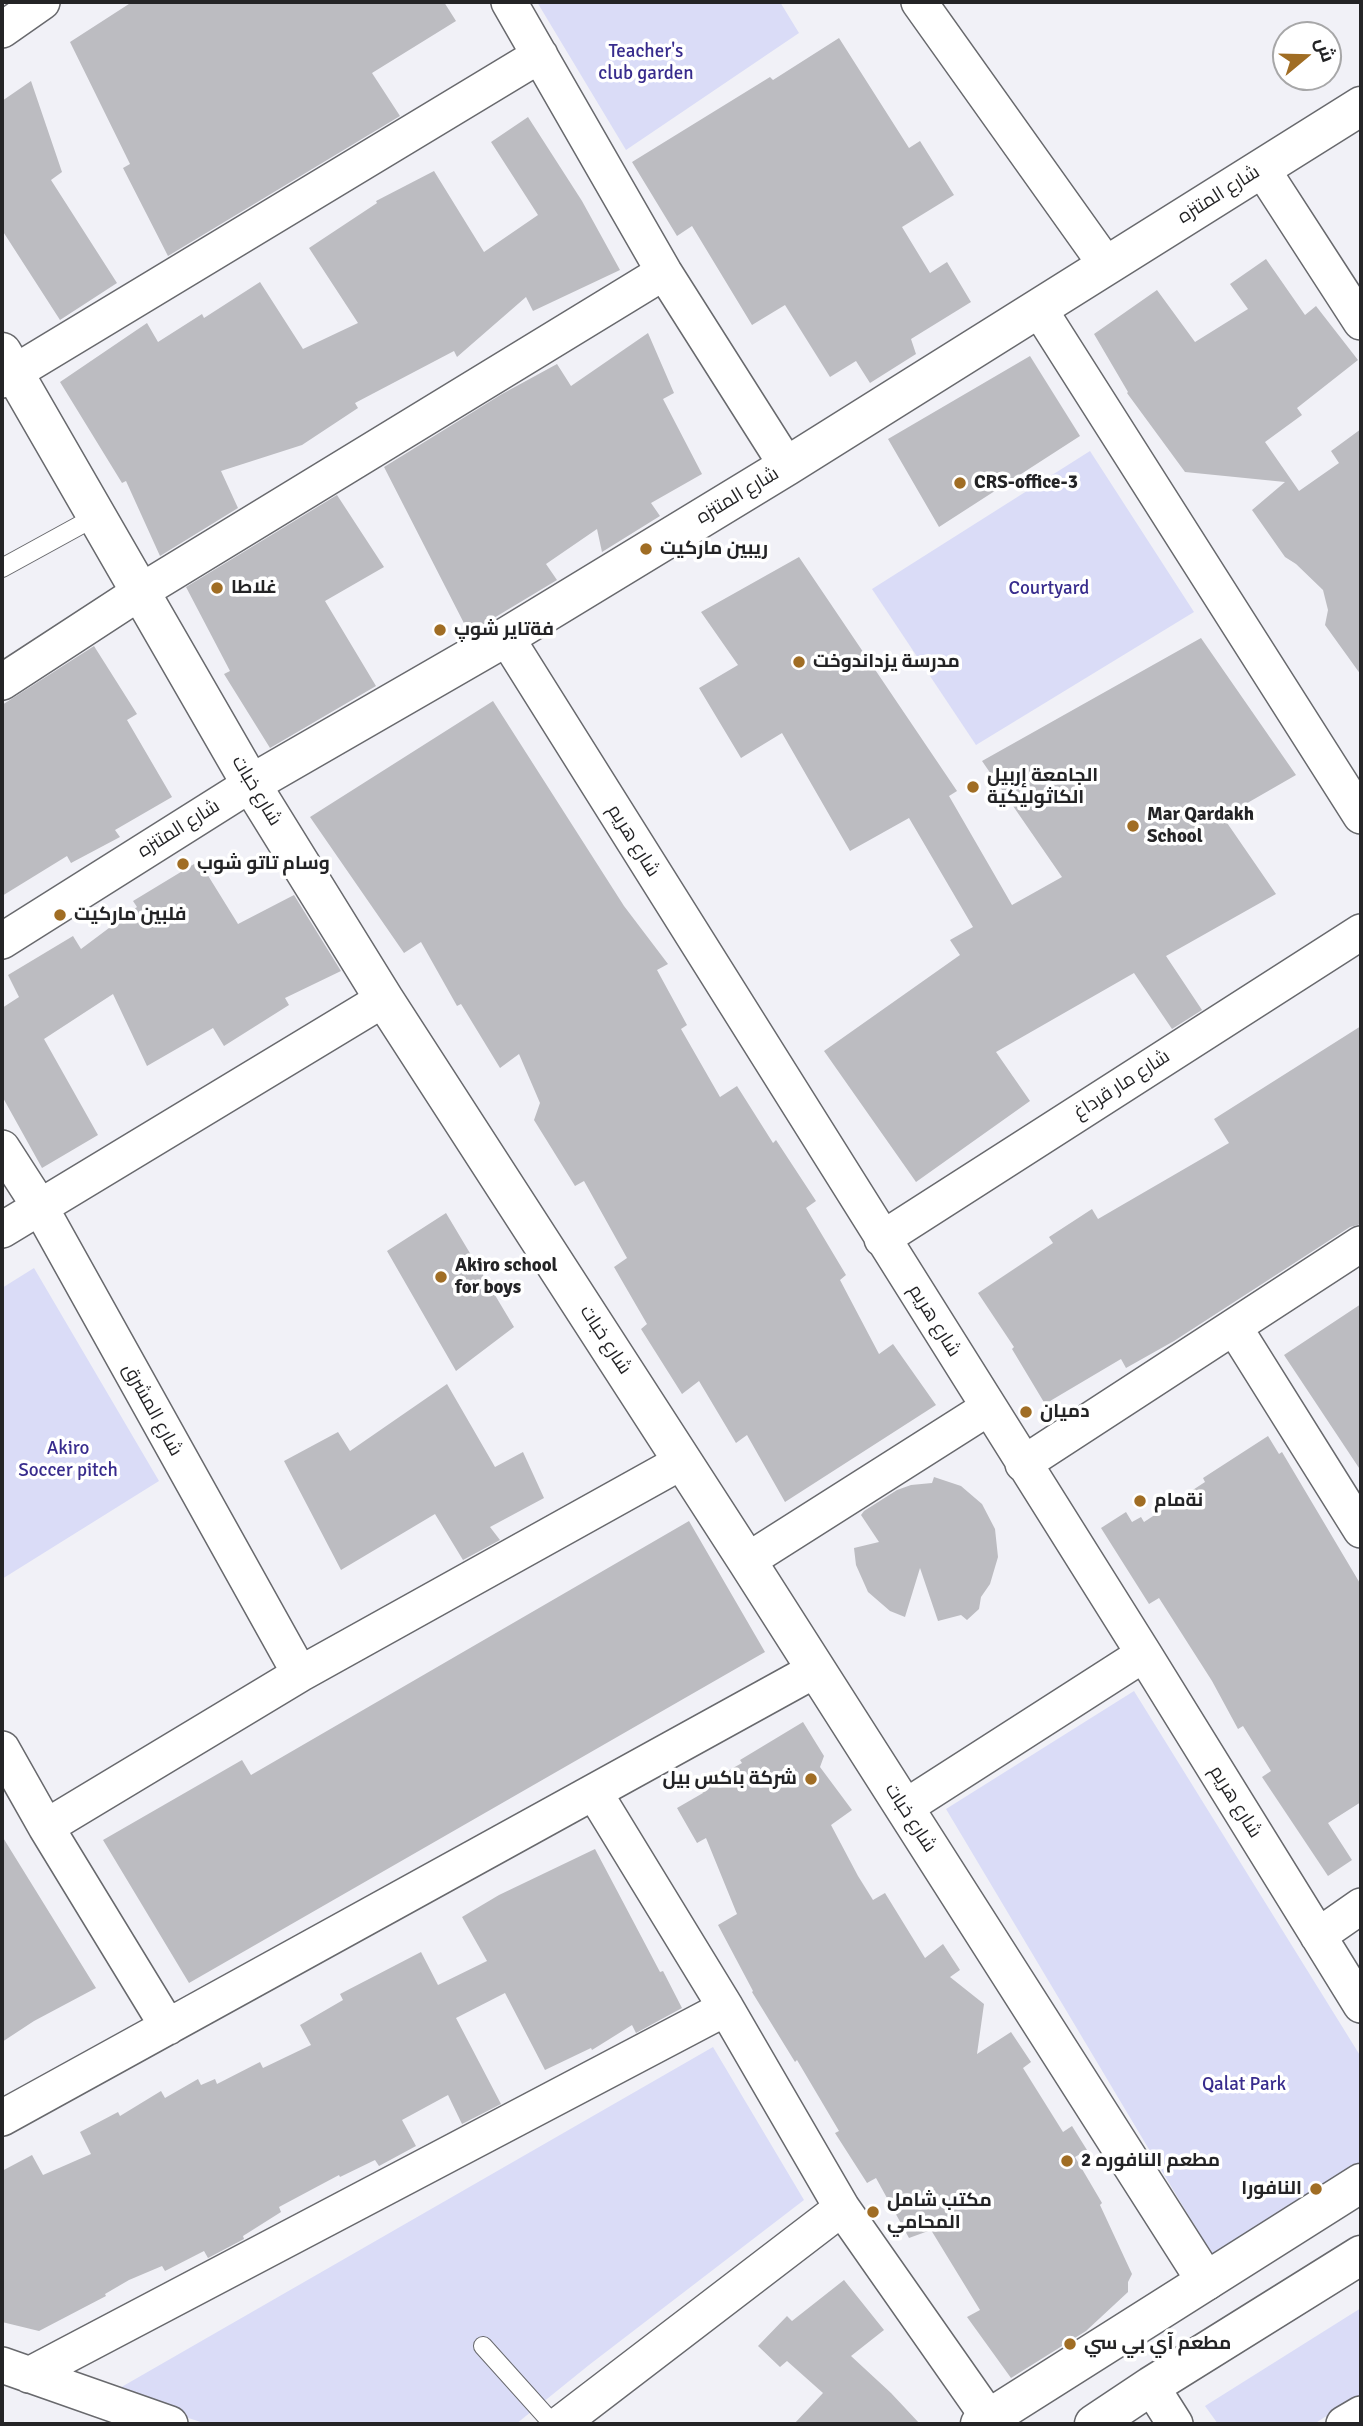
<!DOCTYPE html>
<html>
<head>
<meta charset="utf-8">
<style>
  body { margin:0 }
  #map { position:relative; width:1363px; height:2426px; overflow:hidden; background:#f1f1f7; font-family:Signika,Cairo,sans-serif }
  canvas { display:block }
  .frame { position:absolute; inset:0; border:4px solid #242426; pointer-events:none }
  .north { position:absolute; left:1272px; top:21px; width:70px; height:70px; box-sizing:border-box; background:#fff; border:2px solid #a7a7a8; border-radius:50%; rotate:71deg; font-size:19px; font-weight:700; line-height:28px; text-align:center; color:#242426 }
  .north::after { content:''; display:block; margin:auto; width:24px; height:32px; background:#a06d24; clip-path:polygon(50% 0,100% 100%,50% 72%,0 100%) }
</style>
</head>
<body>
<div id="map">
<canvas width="1363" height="2426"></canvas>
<div class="frame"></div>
<div class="north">ش</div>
</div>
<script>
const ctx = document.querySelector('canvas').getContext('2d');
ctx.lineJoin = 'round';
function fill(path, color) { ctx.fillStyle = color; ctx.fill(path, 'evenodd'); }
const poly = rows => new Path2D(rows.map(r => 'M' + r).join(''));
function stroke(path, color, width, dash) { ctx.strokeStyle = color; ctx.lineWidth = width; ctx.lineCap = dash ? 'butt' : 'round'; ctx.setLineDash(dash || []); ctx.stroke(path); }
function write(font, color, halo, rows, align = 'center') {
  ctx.font = font + ' Signika,Cairo,sans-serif'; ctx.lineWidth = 7; ctx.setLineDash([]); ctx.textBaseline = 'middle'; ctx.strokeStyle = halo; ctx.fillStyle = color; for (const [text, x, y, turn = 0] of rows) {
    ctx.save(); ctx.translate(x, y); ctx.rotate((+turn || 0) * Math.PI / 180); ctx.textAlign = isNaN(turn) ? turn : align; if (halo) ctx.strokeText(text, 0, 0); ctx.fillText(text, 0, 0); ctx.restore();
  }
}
const green = poly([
  [537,2,780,2,799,33,626,150],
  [1090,451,1194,612,976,745,872,589],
  [34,1268,159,1481,2,1579,2,1288],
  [1134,1691,1361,2057,1361,2166,1212,2255,946,1809],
  [713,2047,804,2200,589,2365,516,2424,207,2424,111,2393],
  [1361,2308,1361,2394,1314,2424,1218,2424,1205,2406]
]);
const building = poly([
  [132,2,444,2,456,21,372,73,400,116,168,256,123,168,130,164,70,42],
  [839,38,909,148,920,141,954,195,902,227,930,273,947,262,971,302,911,339,916,354,870,383,856,361,830,377,785,305,752,325,692,226,677,236,632,162,770,77,773,80],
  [31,81,62,172,51,180,117,283,60,320,2,230,2,101],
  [528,117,582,201,620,270,533,311,526,297,457,357,454,351,355,403,358,408,302,445,221,471,238,508,160,556,126,481,122,483,60,382,147,323,158,342,202,314,204,318,260,282,303,349,358,323,309,248,377,203,376,201,434,171,484,252,538,215,491,142],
  [1266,259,1305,315,1316,306,1358,360,1297,408,1302,415,1265,442,1299,491,1339,463,1331,451,1361,429,1361,675,1325,625,1328,610,1323,590,1296,564,1285,557,1252,510,1285,482,1185,472,1127,393,1128,392,1094,334,1157,290,1195,342,1248,309,1230,284],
  [648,333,674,393,663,399,702,474,651,503,660,516,602,552,597,529,546,564,557,580,469,633,384,467,502,394,557,364,571,386],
  [1030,356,1080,436,939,527,888,439],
  [337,495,384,567,325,601,376,686,270,748,224,674,230,671,186,587],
  [799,557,957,791,949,796,1012,905,1062,877,982,761,1201,638,1296,775,1223,817,1276,894,1166,956,1202,1010,1172,1029,1134,973,996,1052,1030,1101,916,1182,824,1051,960,955,950,940,973,927,909,818,850,851,782,733,741,758,699,688,738,665,701,612],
  [94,646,137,714,127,720,172,797,115,830,120,837,71,863,67,856,2,896,2,705],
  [493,701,624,906,668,964,657,970,687,1025,681,1029,720,1097,737,1086,773,1143,776,1140,816,1201,806,1208,846,1275,840,1280,879,1354,893,1344,936,1405,785,1502,747,1435,736,1443,699,1381,682,1394,641,1329,647,1324,614,1267,627,1258,584,1181,575,1186,534,1120,540,1103,519,1054,500,1068,461,1004,457,1006,421,942,404,953,310,817],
  [199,861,238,924,294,895,341,971,285,998,289,1005,224,1046,213,1028,147,1066,113,994,44,1039,98,1135,42,1168,2,1096,2,1008,19,997,8,975,73,936,81,949,137,907,133,901],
  [1361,1026,1361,1224,1350,1227,1174,1341,1126,1368,1121,1359,1045,1404,1012,1349,1014,1347,978,1293,1053,1243,1049,1237,1092,1209,1098,1219,1229,1143,1214,1119],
  [446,1213,514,1327,456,1371,387,1251],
  [1361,1304,1361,1471,1284,1355],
  [447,1384,495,1467,523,1452,544,1498,490,1527,500,1540,463,1560,435,1514,341,1570,284,1461,338,1432,350,1451],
  [1268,1436,1279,1454,1282,1452,1361,1585,1361,1802,1328,1823,1352,1860,1328,1876,1262,1777,1271,1771,1243,1726,1238,1729,1212,1681,1159,1598,1149,1604,1101,1528,1126,1512,1132,1522,1141,1517,1144,1522,1205,1482,1203,1478],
  [934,1477,961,1486,982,1504,995,1529,998,1557,990,1584,981,1597,979,1609,967,1620,961,1615,938,1621,920,1568,905,1617,890,1611,868,1592,856,1565,854,1548,879,1542,861,1515,864,1511,897,1490,911,1485,932,1483],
  [689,1521,765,1652,189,1983,103,1840,242,1760,251,1775],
  [803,1722,824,1756,820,1767,852,1810,831,1825,858,1876,873,1900,885,1893,925,1958,943,1944,960,1970,950,1977,984,2004,977,2054,1011,2032,1031,2062,1023,2068,1063,2132,1072,2126,1087,2150,1075,2157,1102,2203,1100,2205,1132,2274,1128,2282,1128,2292,1086,2331,1011,2378,967,2317,980,2310,931,2230,909,2238,876,2178,867,2183,835,2133,839,2131,797,2060,795,2062,752,1992,753,1991,718,1925,737,1914,706,1838,697,1843,677,1808,703,1793,699,1787,742,1763,740,1760],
  [2,1836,96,1988,34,2021,2,2042],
  [595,1849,660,1972,663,1971,682,2008,636,2033,632,2025,592,2050,591,2048,545,2070,505,1993,456,2018,501,2104,462,2124,448,2095,402,2120,416,2146,379,2166,375,2160,340,2177,339,2175,279,2207,281,2212,243,2236,244,2239,208,2258,204,2251,165,2271,162,2266,129,2280,105,2294,106,2296,39,2331,2,2322,2,2171,32,2155,43,2175,91,2154,80,2132,118,2112,120,2116,161,2091,165,2098,198,2079,201,2085,215,2079,217,2084,260,2062,263,2068,311,2045,300,2025,343,2000,340,1994,421,1952,438,1985,487,1961,462,1917,499,1895],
  [844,2280,884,2330,851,2356,891,2393,920,2424,794,2424,823,2393,787,2361,780,2367,758,2346,787,2316,792,2321]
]);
const service = poly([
  [2,568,95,517],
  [483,2346,553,2424]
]);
const minor = poly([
  [509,2,664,272,787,466],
  [919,2,1107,266],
  [2,30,42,2],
  [1262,169,1361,322],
  [1039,309,1361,816],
  [2,380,540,55],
  [506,637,1144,1654,1361,2005],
  [2,682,140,592,664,272],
  [2,941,251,784],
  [2,1148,40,1207,300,1674],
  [2,1230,384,999],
  [882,1239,1361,932],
  [1234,1327,1361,1530],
  [1023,1464,1361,1244],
  [747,1561,988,1408],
  [2,1749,46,1827,168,2027],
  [594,1792,726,2008,842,2208,989,2418],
  [904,1808,1144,1654],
  [46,1827,300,1674,683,1461],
  [1318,1936,1361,1906],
  [2,2118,815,1670],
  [2,2365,170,2424],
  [29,2375,726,2008],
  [1151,2386,1175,2424],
  [560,2424,842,2208],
  [1344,2424,1361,2414]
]);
const tertiary = poly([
  [2,352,251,784,384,999,747,1561,1206,2281],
  [251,784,506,637,787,466,1361,106]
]);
const secondary = poly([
  [980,2424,1361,2183],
  [1094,2424,1151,2386,1361,2255]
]);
const markers = [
  [960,483,7,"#a06d24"],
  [646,549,7,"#a06d24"],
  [217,588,7,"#a06d24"],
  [440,630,7,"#a06d24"],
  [799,662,7,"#a06d24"],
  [973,787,7,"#a06d24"],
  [1133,826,7,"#a06d24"],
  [183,864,7,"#a06d24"],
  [60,915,7,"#a06d24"],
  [441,1277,7,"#a06d24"],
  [1026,1412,7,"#a06d24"],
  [1140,1501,7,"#a06d24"],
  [811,1779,7,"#a06d24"],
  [1067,2161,7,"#a06d24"],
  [1316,2189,7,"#a06d24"],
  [873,2212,7,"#a06d24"],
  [1070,2344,7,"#a06d24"]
];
const parkNames = [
  ["Teacher's",646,52],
  ["club garden",646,74],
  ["Courtyard",1049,589],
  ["Akiro",68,1449],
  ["Soccer pitch",68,1471],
  ["Qalat Park",1244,2085]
];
const streetNames = [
  ["شارع المتنزه",1219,195,-32],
  ["شارع المتنزه",738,496,-31],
  ["شارع خبات",256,791,59],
  ["شارع المتنزه",179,829,-32],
  ["شارع هريم",633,841,58],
  ["شارع مار قرداغ",1122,1085,-33],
  ["شارع هريم",934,1321,58],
  ["شارع خبات",605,1340,57],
  ["شارع المشرق",152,1410,61],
  ["شارع هريم",1235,1802,58],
  ["شارع خبات",910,1818,57]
];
const poiNames = [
  ["CRS-office-3",974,483],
  ["ريبين ماركيت",660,549],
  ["غلاطا",231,588],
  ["فةتاير شوپ",454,630],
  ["مدرسة يزداندوخت",813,662],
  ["الجامعة إربيل",987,776],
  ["الكاثوليكية",987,798],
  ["Mar Qardakh",1147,815],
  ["School",1147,837],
  ["وسام تاتو شوب",197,864],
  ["فلبين ماركيت",74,915],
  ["Akiro school",455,1266],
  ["for boys",455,1288],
  ["دميان",1040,1412],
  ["نةمام",1154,1501],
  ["شركة باكس بيل",797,1779,"right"],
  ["مطعم النافوره 2",1081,2161],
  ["النافورا",1302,2189,"right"],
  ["مكتب شامل",887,2201],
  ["المحامي",887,2223],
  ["مطعم آي بي سي",1084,2344]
];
fill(green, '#dadcf7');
fill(building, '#bcbcc1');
stroke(service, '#68696d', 20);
stroke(minor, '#68696d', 38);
stroke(tertiary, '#68696d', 41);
stroke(secondary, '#68696d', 41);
stroke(service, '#fff', 18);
stroke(minor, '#fff', 35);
stroke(tertiary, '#fff', 38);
stroke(secondary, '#fff', 38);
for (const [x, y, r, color] of markers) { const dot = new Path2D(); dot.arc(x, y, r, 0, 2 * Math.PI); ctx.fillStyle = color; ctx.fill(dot); stroke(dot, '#fff', 2.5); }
write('19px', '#382c8d', '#fff', parkNames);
write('19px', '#242426', '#fff', streetNames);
write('bold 19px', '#242426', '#fff', poiNames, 'left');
</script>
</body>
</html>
